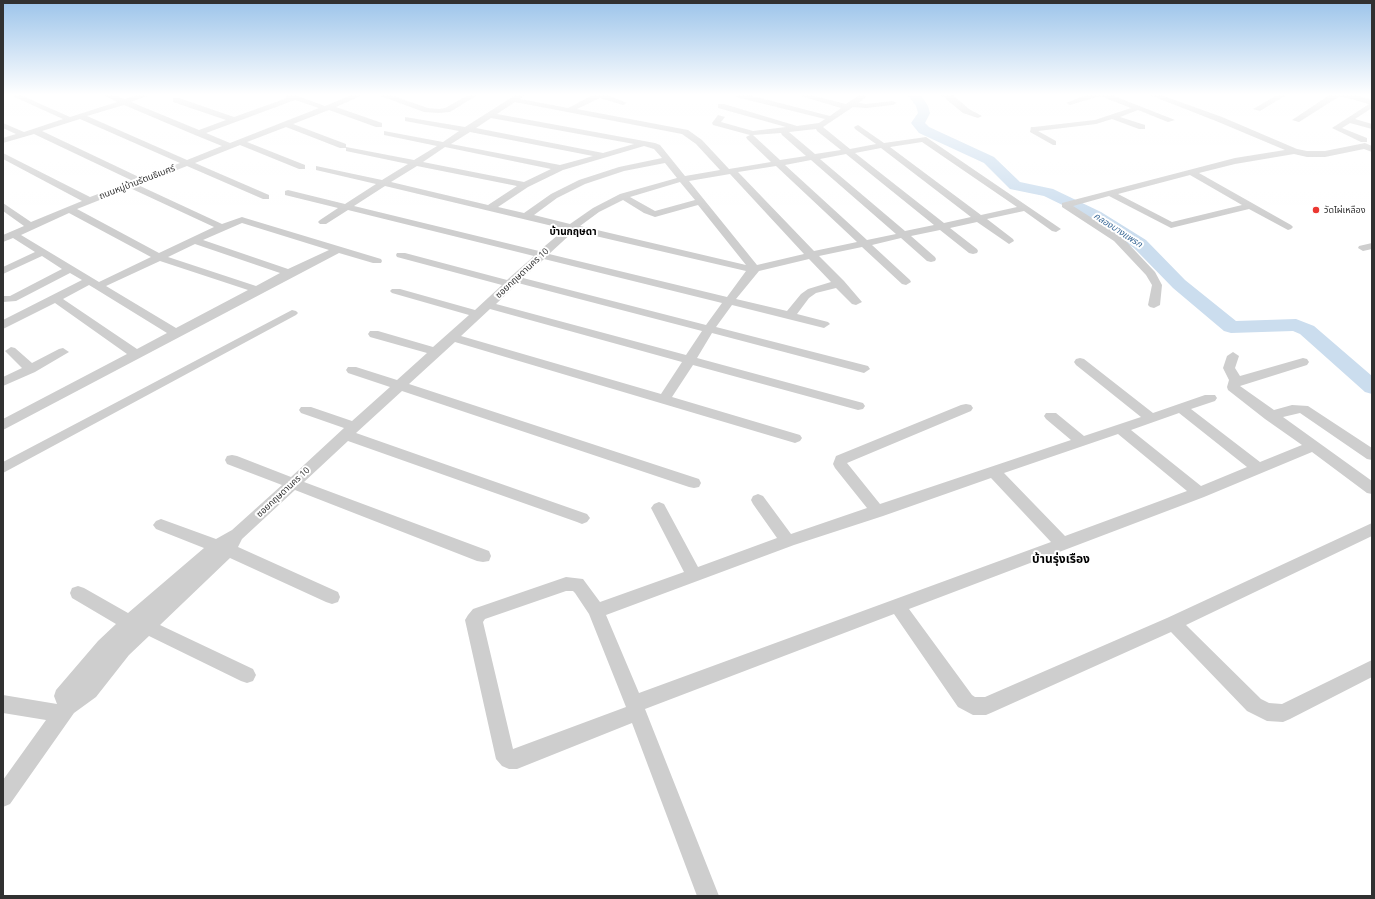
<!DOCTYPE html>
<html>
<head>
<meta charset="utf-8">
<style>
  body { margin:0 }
  #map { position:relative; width:1375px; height:899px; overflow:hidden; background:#fff; font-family:Ubuntu,sans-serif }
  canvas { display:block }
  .frame { position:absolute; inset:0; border:4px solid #313131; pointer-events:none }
</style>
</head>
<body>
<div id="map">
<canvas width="1375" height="899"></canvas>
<div class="frame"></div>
</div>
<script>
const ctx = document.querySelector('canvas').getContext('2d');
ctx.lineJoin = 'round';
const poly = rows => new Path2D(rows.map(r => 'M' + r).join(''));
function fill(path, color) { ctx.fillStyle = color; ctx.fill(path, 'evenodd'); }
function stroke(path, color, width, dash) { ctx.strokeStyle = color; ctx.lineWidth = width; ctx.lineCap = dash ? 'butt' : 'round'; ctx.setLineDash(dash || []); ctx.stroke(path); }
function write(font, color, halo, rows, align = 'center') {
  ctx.font = font + ' Ubuntu,"Noto Sans Thai",sans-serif'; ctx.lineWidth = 4; ctx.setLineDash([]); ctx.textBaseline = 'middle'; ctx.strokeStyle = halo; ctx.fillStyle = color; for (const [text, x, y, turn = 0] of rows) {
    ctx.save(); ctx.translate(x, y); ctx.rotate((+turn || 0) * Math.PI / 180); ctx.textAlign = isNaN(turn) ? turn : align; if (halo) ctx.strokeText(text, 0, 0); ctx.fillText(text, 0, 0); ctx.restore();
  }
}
const river = poly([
  [907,94,920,94,928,106,930,113,925,123,929,127,994,157,1020,182,1053,189,1101,212,1146,240,1185,280,1236,321,1296,319,1314,326,1372,376,1372,394,1365,392,1300,334,1293,331,1231,333,1224,331,1173,288,1134,248,1089,218,1044,196,1010,189,984,163,919,133,911,123,918,113,916,106,907,94]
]);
const street = poly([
  [8,94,18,94,70,117,117,102,102,94,112,94,125,99,140,94,152,94,131,102,199,130,226,120,173,102,173,98,179,98,234,117,287,98,283,94,292,94,325,106,354,94,365,94,336,107,382,123,382,127,376,127,329,110,293,124,346,144,346,147,414,160,437,146,384,135,384,131,443,142,459,131,405,121,405,117,465,127,517,94,526,94,520,99,568,108,595,94,605,94,627,103,623,105,600,98,577,109,688,130,702,140,729,169,771,162,747,139,746,137,750,135,713,125,712,123,718,115,725,117,721,122,753,131,786,127,718,108,718,104,724,104,797,126,819,123,825,119,736,97,736,94,745,94,830,116,841,108,794,94,807,94,846,104,861,94,869,94,859,103,866,104,893,101,897,103,893,105,866,108,853,107,823,127,850,149,876,144,855,129,854,127,858,125,884,143,926,137,1061,229,1056,232,1052,231,1024,211,987,219,1013,239,1014,241,1009,244,977,222,950,228,977,249,978,251,977,253,973,254,969,253,940,230,911,236,935,257,936,259,935,261,931,262,927,261,901,238,872,245,910,280,911,282,906,285,902,284,862,247,819,256,844,281,862,302,856,305,852,304,836,288,816,293,809,298,797,314,828,322,830,324,824,328,732,305,716,327,868,366,870,369,864,373,712,333,697,358,863,403,865,406,863,409,858,410,693,365,672,397,800,435,802,438,800,441,795,443,455,342,409,384,699,479,701,483,699,487,694,488,689,487,402,391,356,433,587,514,590,518,587,522,582,524,577,522,348,441,304,482,489,551,491,556,489,561,483,562,477,561,295,490,242,539,238,547,338,592,340,597,338,602,332,604,326,602,230,558,160,625,253,669,256,675,253,681,247,683,241,681,149,636,129,655,96,697,74,713,10,804,3,807,3,780,46,720,3,713,3,695,57,704,54,696,56,690,98,641,116,624,72,598,70,593,72,588,78,586,84,588,128,613,204,548,156,529,153,525,156,521,161,519,216,539,232,530,282,485,227,464,225,460,227,456,232,455,237,456,291,477,344,428,301,413,299,410,301,407,311,407,352,421,390,387,348,373,346,370,348,367,356,367,397,380,427,353,370,337,368,334,370,331,378,331,433,347,469,315,392,293,390,291,392,289,400,289,475,310,502,285,397,257,396,255,397,253,405,253,507,280,534,256,348,210,326,224,320,224,318,222,320,220,338,208,285,195,285,191,288,190,345,204,376,184,316,170,316,166,382,180,408,164,346,151,346,148,340,148,286,127,247,142,305,165,305,169,299,169,240,145,195,163,269,195,269,199,263,199,187,166,138,185,222,224,242,217,245,218,381,259,382,261,381,263,373,263,339,253,3,430,3,419,127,354,55,303,3,329,3,320,82,280,70,273,16,301,3,302,3,296,10,296,62,269,42,256,3,274,3,267,35,252,13,238,3,242,3,235,24,226,3,211,3,203,31,222,82,201,3,159,3,153,90,197,133,181,34,134,3,143,3,138,16,134,3,128,3,123,24,132,63,119,8,94],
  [295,100,319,108,230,143,206,133,295,100],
  [515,102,682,134,696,144,720,170,685,176,660,145,655,143,497,114,515,102],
  [124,105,195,135,222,146,187,160,87,116,124,105],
  [491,118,634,144,603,153,476,128,491,118],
  [80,119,180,163,141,178,42,131,80,119],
  [816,129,817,131,841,150,815,154,789,132,816,129],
  [470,132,593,156,560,165,451,144,470,132],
  [781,133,782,135,806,156,780,160,753,135,781,133],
  [922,142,1017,207,981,215,890,147,922,142],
  [644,146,654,149,662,158,619,167,579,180,551,194,524,213,498,207,528,187,563,170,644,146],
  [445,147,551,169,524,182,423,162,445,147],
  [881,148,971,217,944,223,855,153,881,148],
  [846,154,934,225,905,231,820,159,846,154],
  [811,160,896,234,867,240,785,165,811,160],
  [665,163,677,178,620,194,593,208,570,224,534,215,557,198,585,184,624,171,665,163],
  [417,166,517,186,488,205,391,182,417,166],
  [776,166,857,242,814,251,738,172,776,166],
  [730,174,804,254,757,265,689,181,730,174],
  [680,182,695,200,655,211,630,197,680,182],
  [385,186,565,229,539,251,354,206,385,186],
  [130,188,214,227,159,253,77,209,130,188],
  [623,200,644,213,655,217,698,205,746,265,580,226,599,212,623,200],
  [69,213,151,257,99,282,21,235,69,213],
  [242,223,329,250,288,269,203,240,242,223],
  [574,231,746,271,727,297,549,254,574,231],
  [195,244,280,273,256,286,168,257,195,244],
  [544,259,722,303,706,325,523,278,544,259],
  [809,259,831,282,808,289,801,294,787,311,736,299,759,271,809,259],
  [160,261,248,290,176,328,106,286,160,261],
  [518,283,702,331,686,355,496,304,518,283],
  [89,285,94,288,167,333,137,349,63,299,89,285],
  [490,309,682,362,661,394,461,336,490,309],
  [375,94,387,94,428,108,439,109,445,108,470,94,479,94,450,112,439,113,424,112,375,94],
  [940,94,950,94,954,96,969,109,982,116,978,118,963,113,940,94],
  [1090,94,1109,94,1175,120,1168,122,1138,110,1120,117,1145,125,1145,129,1139,129,1112,119,1096,124,1038,131,1056,141,1056,145,1053,145,1030,132,1031,127,1034,127,1095,120,1131,108,1100,96,1070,105,1066,103,1090,94],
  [1147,94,1158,94,1222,117,1297,149,1307,151,1325,151,1365,143,1372,146,1372,152,1364,149,1325,157,1307,157,1294,154,1235,164,1199,173,1291,225,1293,227,1291,229,1288,230,1249,209,1171,228,1109,196,1073,206,1122,237,1155,272,1162,285,1160,305,1154,308,1150,307,1148,305,1152,285,1146,275,1114,241,1062,207,1062,203,1235,158,1285,150,1216,121,1147,94],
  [1190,175,1242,205,1172,222,1118,194,1190,175],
  [1279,94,1288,94,1260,111,1253,109,1279,94],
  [1331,94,1352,94,1372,100,1372,108,1355,119,1372,124,1372,129,1350,123,1342,128,1367,138,1367,142,1361,142,1332,128,1369,104,1340,96,1299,122,1292,120,1331,94],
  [1372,243,1372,249,1363,251,1358,248,1359,246,1372,243],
  [292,310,296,311,298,313,296,315,3,473,3,462,292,310],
  [11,347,15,348,32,363,59,349,63,348,69,352,35,372,3,386,3,377,22,368,5,351,11,347],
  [1233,352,1239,356,1235,368,1240,376,1303,358,1307,359,1309,362,1307,365,1240,386,1274,410,1292,405,1308,406,1372,448,1372,460,1367,459,1300,413,1283,417,1372,481,1372,494,1367,493,1312,452,1204,497,909,609,972,695,975,697,985,697,1167,618,1372,523,1372,536,1186,625,1261,699,1269,703,1282,704,1372,660,1372,677,1290,719,1283,722,1267,721,1247,711,1171,632,993,712,986,715,973,715,958,707,894,614,645,709,719,896,697,896,632,723,517,769,509,769,502,766,496,759,465,620,468,615,473,609,566,577,583,579,600,602,684,572,651,508,654,504,659,502,664,504,698,567,777,538,753,504,751,500,753,496,758,494,763,496,791,534,867,508,835,468,833,464,836,456,961,405,966,404,971,405,973,408,971,411,847,463,880,504,1071,440,1046,419,1044,416,1046,413,1056,413,1084,436,1141,417,1076,365,1074,362,1076,359,1080,358,1084,359,1153,413,1205,395,1215,395,1217,398,1215,401,1191,409,1260,462,1302,445,1265,419,1228,390,1227,387,1229,380,1223,368,1227,356,1233,352],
  [1179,413,1247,467,1201,486,1131,430,1179,413],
  [1118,434,1187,491,1065,536,1004,473,1118,434],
  [991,478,1051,542,639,693,606,615,794,545,883,516,991,478],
  [566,591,573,591,575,593,589,614,626,707,513,749,483,622,485,619,566,591]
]);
const markers = [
  [1316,210,4,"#eb3731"]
];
const farStreetnames = [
  ["ถนนหมู่บ้านรัตนธิเบศร์",137,182,-21],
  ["ซอยกฤษดานคร 10",522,273,-43],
  ["ซอยกฤษดานคร 10",283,492,-43]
];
const farPoinames = [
  ["วัดไผ่เหลือง",1324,210]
];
const farWaternames = [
  ["คลองบางแพรก",1118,230,33]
];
const farQuarternames = [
  ["บ้านกฤษดา",573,232]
];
const quarterNames = [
  ["บ้านรุ่งเรือง",1061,559]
];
fill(river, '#cbddee');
fill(street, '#cecece');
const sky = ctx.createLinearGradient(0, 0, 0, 220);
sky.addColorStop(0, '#9cc4ea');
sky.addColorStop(0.43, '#fff');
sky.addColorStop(1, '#ffffff00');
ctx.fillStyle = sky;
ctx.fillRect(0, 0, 1375, 220);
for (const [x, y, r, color] of markers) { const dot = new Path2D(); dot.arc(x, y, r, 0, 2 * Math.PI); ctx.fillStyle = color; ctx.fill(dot); stroke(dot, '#fff', 1.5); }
write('9px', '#313131', '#fff', farStreetnames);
write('9px', '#313131', '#fff', farPoinames, 'left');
write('italic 9px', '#3c6a97', '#fff', farWaternames);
write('bold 10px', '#000', '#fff', farQuarternames);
write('bold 12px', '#000', '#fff', quarterNames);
</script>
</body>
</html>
